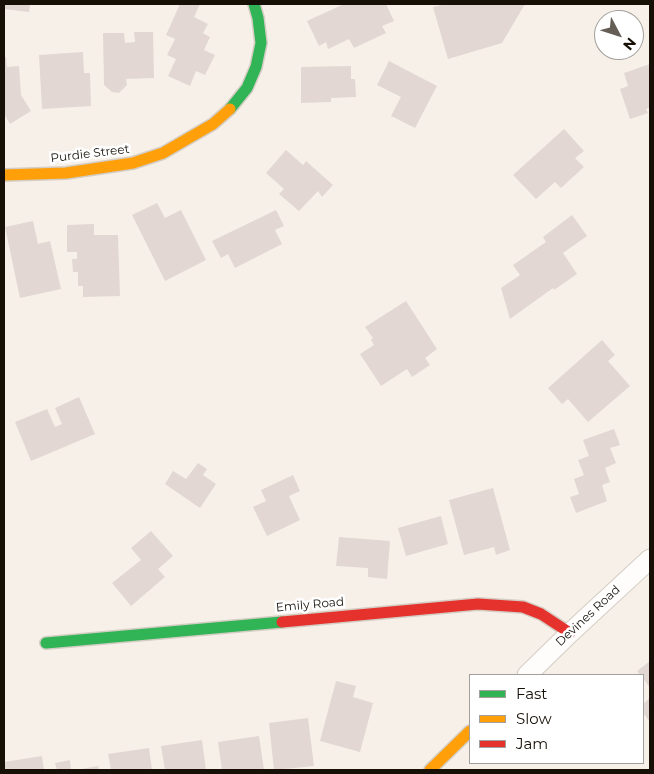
<!DOCTYPE html>
<html>
<head>
<meta charset="utf-8">
<style>
  body { margin:0 }
  #map { position:relative; width:654px; height:774px; overflow:hidden; background:#f7f0e8; font-family:Montserrat,sans-serif }
  canvas { display:block }
  .frame { position:absolute; inset:0; border:5px solid #161007; pointer-events:none }
  .legend { position:absolute; left:469px; top:674px; width:175px; height:90px; box-sizing:border-box; background:#fff; border:1px solid #a29f9c; margin:0; padding:6px 9px; list-style:none; font-size:15px; color:#161007 }
  .legend li { display:flex; align-items:center; gap:10px; height:25px }
  .legend b { width:25px; border:1px solid #a29f9c }
  .north { position:absolute; left:594px; top:10px; width:50px; height:50px; box-sizing:border-box; background:#fff; border:1px solid #a29f9c; border-radius:50%; rotate:130deg; font-size:14px; font-weight:700; line-height:20px; text-align:center; color:#161007 }
  .north::after { content:''; display:block; margin:auto; width:18px; height:22px; background:#655e56; clip-path:polygon(50% 0,100% 100%,50% 72%,0 100%) }
</style>
</head>
<body>
<div id="map">
<canvas width="654" height="774"></canvas>
<div class="frame"></div>
<ul class="legend">
<li><b style="height:6px;background:#30b455"></b>Fast</li>
<li><b style="height:6px;background:#ff9f0a"></b>Slow</li>
<li><b style="height:6px;background:#e5322d"></b>Jam</li>
</ul>
<div class="north">N</div>
</div>
<script>
const ctx = document.querySelector('canvas').getContext('2d');
ctx.lineJoin = 'round';
function fill(path, color) { ctx.fillStyle = color; ctx.fill(path, 'evenodd'); }
const poly = rows => new Path2D(rows.map(r => 'M' + r).join(''));
function stroke(path, color, width, dash) { ctx.strokeStyle = color; ctx.lineWidth = width; ctx.lineCap = dash ? 'butt' : 'round'; ctx.setLineDash(dash || []); ctx.stroke(path); }
function write(font, color, halo, rows, align = 'center') {
  ctx.font = font + ' Montserrat,sans-serif'; ctx.lineWidth = 5; ctx.setLineDash([]); ctx.textBaseline = 'middle'; ctx.strokeStyle = halo; ctx.fillStyle = color; for (const [text, x, y, turn = 0] of rows) {
    ctx.save(); ctx.translate(x, y); ctx.rotate((+turn || 0) * Math.PI / 180); ctx.textAlign = isNaN(turn) ? turn : align; if (halo) ctx.strokeText(text, 0, 0); ctx.fillText(text, 0, 0); ctx.restore();
  }
}
const building = poly([
  [4,4,30,4,29,12,4,9],
  [180,4,200,4,194,17,208,24,203,33,210,37,204,50,215,55,205,75,196,71,190,86,168,76,176,59,167,55,175,39,166,35],
  [344,4,386,4,394,21,382,26,386,33,354,48,349,39,328,49,326,42,319,46,307,21],
  [445,4,525,4,502,43,448,59,433,7],
  [134,32,153,32,154,78,126,79,127,85,119,93,112,92,104,85,103,33,124,33,125,43,135,42],
  [83,52,84,73,90,73,91,106,42,109,39,55],
  [4,57,6,57,7,67,19,66,21,95,31,111,10,124,4,114],
  [389,61,437,86,415,128,391,116,401,97,377,85],
  [650,64,650,107,646,109,648,113,630,119,620,89,628,86,624,73],
  [351,66,351,79,355,79,356,97,331,98,331,102,301,103,301,67],
  [564,129,584,151,575,158,584,167,561,188,555,182,536,199,513,175],
  [286,150,303,165,306,161,333,185,322,197,318,191,299,211,279,194,284,189,266,173],
  [157,203,165,218,181,210,206,260,165,281,132,215],
  [276,210,284,226,275,230,282,244,235,268,228,254,221,258,212,241],
  [572,215,587,236,563,253,577,274,554,290,553,288,510,319,501,288,520,275,513,265,546,242,543,237],
  [33,221,38,244,50,241,61,289,20,298,5,227],
  [94,224,94,235,118,235,120,296,83,297,83,286,78,286,78,272,73,272,72,259,77,259,77,252,67,252,67,225],
  [406,301,437,349,425,358,430,365,412,377,407,369,381,386,360,354,374,345,371,340,373,338,365,327],
  [602,340,615,355,608,361,630,386,588,422,568,399,562,404,548,388],
  [79,397,95,434,31,461,15,422,47,409,55,427,62,424,55,408],
  [614,429,620,445,610,448,616,463,605,468,610,482,602,485,607,501,576,513,570,497,579,494,574,479,584,475,578,460,589,456,583,440],
  [198,463,207,469,203,475,216,484,200,508,165,484,173,471,186,479],
  [293,475,300,491,289,496,300,520,267,536,253,507,266,501,261,490],
  [493,488,510,550,496,555,494,547,464,555,449,500],
  [441,516,448,544,406,556,398,528],
  [151,531,173,556,158,569,165,577,131,606,112,583,141,560,131,548],
  [339,537,390,541,387,579,368,577,368,568,336,566],
  [650,661,650,688,643,678,643,675,640,675,637,671],
  [336,681,356,686,353,697,373,703,360,752,320,741],
  [650,698,650,722,643,713,643,704],
  [308,718,314,766,274,770,269,723],
  [259,736,264,770,222,770,218,742],
  [202,740,206,770,165,770,161,746],
  [149,748,152,770,111,770,108,754],
  [42,756,44,770,5,770,4,762],
  [70,760,71,770,57,770,55,763],
  [98,766,99,770,82,770,82,769]
]);
const street = poly([
  [527,675,570,633,650,559]
]);
const fast = poly([
  [230,109,247,88,256,67,261,43,258,18,254,4],
  [46,643,282,622]
]);
const slow = poly([
  [4,175,66,173,133,163,163,153,213,124,230,109],
  [430,770,470,731]
]);
const jam = poly([
  [282,622,478,604,523,607,541,614,570,633]
]);
const streetNames = [
  ["Purdie Street",90,154,-7],
  ["Emily Road",310,605,-5],
  ["Devines Road",588,616,-43]
];
fill(building, '#e2d7d3');
stroke(street, '#d4cdc4', 21);
stroke(fast, '#d4cdc4', 14);
stroke(slow, '#d4cdc4', 14);
stroke(jam, '#d4cdc4', 14);
stroke(street, '#fefdfc', 19);
stroke(fast, '#30b455', 11);
stroke(slow, '#ff9f0a', 11);
stroke(jam, '#e5322d', 11);
write('12px', '#161007', '#fff', streetNames);
</script>
</body>
</html>
